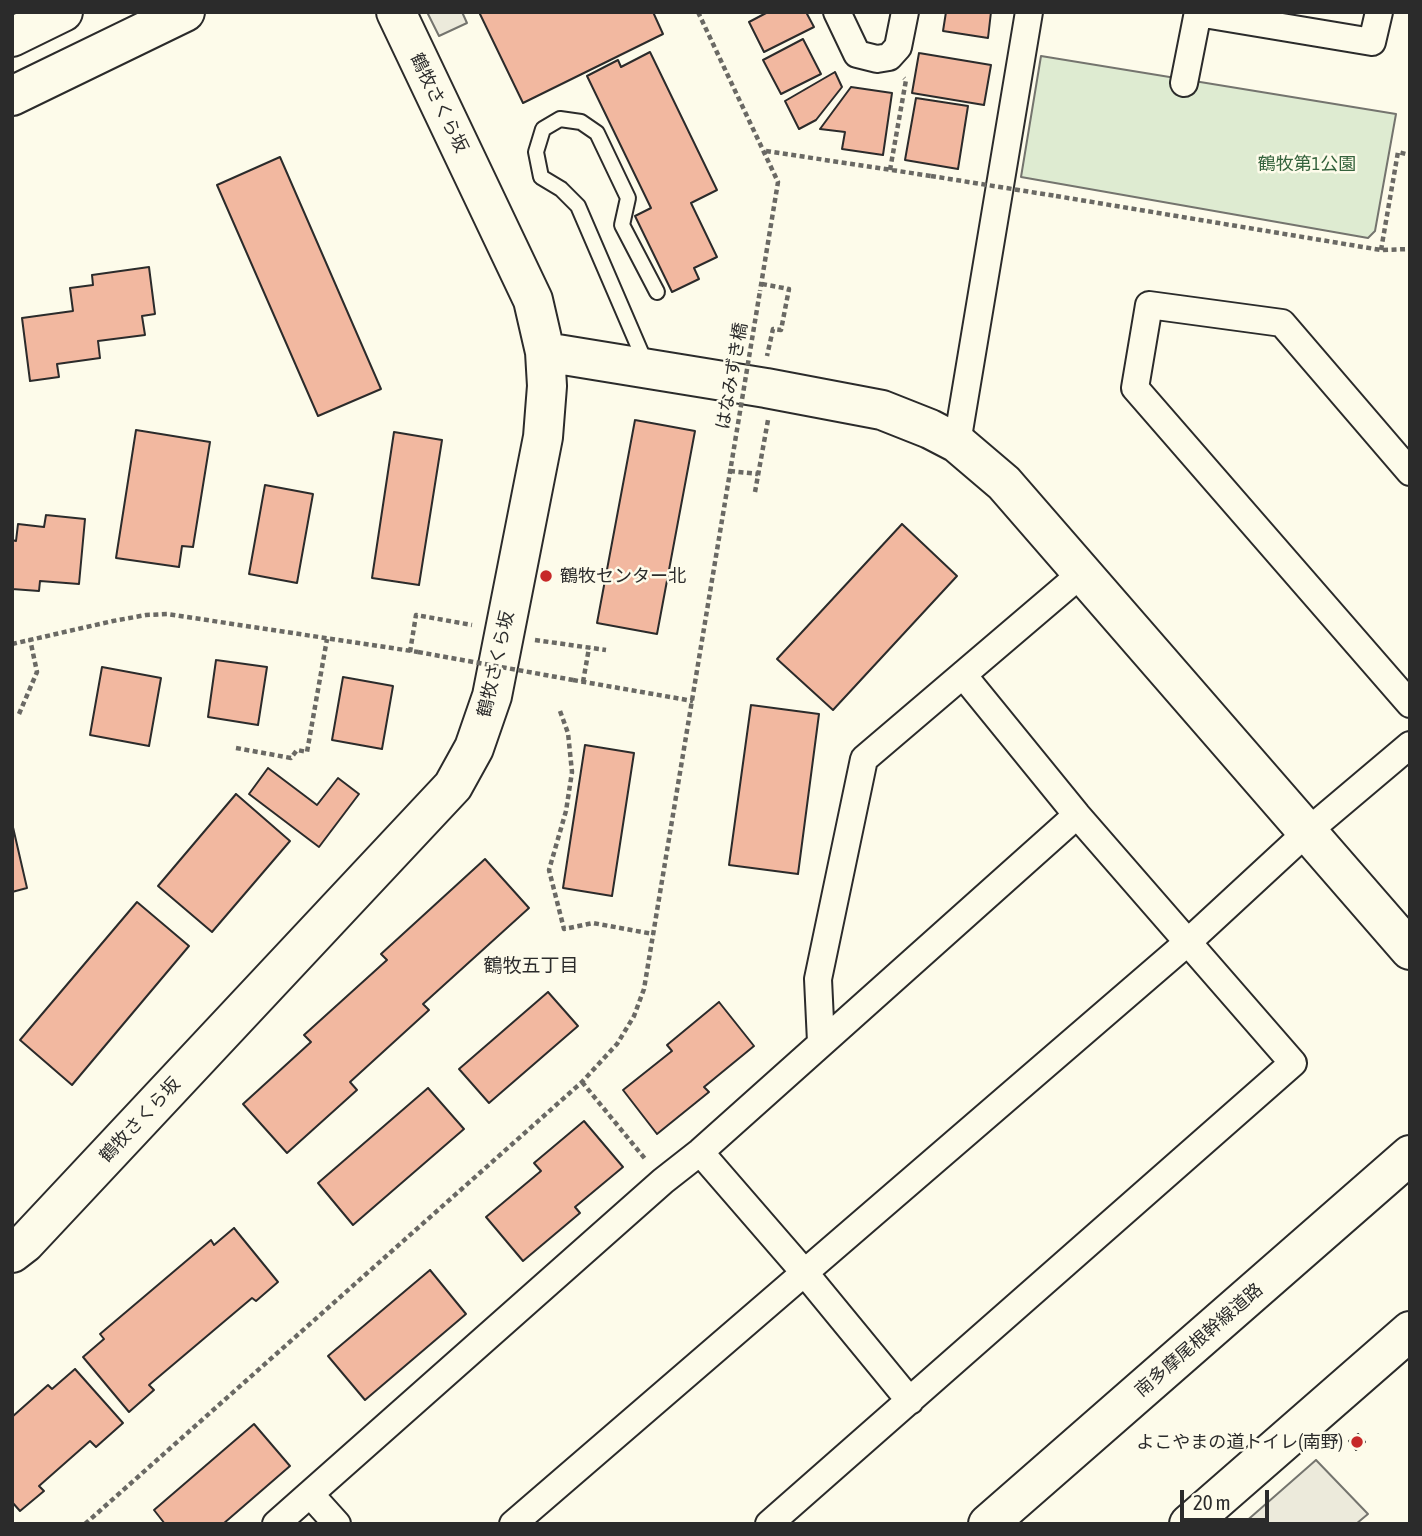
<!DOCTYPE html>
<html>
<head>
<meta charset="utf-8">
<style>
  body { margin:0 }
  #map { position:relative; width:1422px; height:1536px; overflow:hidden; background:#fdfbea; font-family:"Asap Condensed",sans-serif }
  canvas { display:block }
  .frame { position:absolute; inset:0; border:14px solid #2b2b2b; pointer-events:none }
  .scale { position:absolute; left:1180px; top:1490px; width:89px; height:32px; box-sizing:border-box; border:4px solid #2b2b2b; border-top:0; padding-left:9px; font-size:21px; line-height:24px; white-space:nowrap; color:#2b2b2b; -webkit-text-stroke:5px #fdfbea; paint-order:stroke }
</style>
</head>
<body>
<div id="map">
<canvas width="1422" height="1536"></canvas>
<div class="frame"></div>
<div class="scale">20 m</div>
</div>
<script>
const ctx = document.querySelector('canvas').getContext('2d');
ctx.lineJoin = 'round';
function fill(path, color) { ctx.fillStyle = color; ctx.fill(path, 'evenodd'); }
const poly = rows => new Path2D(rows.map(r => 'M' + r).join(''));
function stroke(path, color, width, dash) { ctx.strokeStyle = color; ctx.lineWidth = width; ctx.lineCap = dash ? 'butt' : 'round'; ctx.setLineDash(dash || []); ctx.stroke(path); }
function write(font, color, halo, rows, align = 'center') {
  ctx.font = font + ' "Asap Condensed","Noto Sans JP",sans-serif'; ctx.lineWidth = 5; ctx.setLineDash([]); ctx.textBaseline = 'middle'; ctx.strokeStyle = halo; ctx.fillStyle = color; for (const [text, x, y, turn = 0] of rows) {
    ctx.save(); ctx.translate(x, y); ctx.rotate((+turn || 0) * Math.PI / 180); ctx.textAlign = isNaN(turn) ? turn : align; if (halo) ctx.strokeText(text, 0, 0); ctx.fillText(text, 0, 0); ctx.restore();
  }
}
const green = poly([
  [1041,56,1396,114,1375,231,1368,238,1021,177,1041,56]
]);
const parking = poly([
  [427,12,462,12,467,23,439,36,427,12],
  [1316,1460,1368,1514,1356,1524,1243,1524,1316,1460]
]);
const building = poly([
  [479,12,653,12,663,34,523,103,479,12],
  [768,12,806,12,814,27,764,52,749,22,768,12],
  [946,12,991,12,988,38,943,31,946,12],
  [803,39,821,74,781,94,763,60,803,39],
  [650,52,717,190,691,203,717,257,694,268,699,279,672,292,635,216,651,208,587,76,618,60,621,67,650,52],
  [919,53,991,65,984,105,912,93,919,53],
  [835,72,842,87,816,120,799,129,785,101,835,72],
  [851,87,892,93,883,155,842,149,845,132,820,129,851,87],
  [916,98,968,106,958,169,905,160,916,98],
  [280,157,381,389,318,416,217,185,280,157],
  [149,267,155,314,142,316,145,335,98,341,100,358,57,364,59,377,30,381,22,318,73,311,70,288,93,285,92,275,149,267],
  [635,420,695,431,657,634,597,623,635,420],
  [136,430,210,442,193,547,182,546,179,567,116,558,136,430],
  [394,432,442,440,419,585,372,578,394,432],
  [265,485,313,494,297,583,249,574,265,485],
  [46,515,85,519,79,584,40,581,39,591,12,589,12,540,16,541,18,524,44,527,46,515],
  [902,524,957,576,833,710,777,659,902,524],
  [216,660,267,667,258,725,208,717,216,660],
  [102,667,161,678,149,746,90,735,102,667],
  [343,677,393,686,382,749,332,740,343,677],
  [751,705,819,714,798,874,729,865,751,705],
  [585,745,634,753,612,896,563,888,585,745],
  [268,768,317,805,338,778,359,794,319,847,249,794,268,768],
  [236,794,290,841,212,932,158,886,236,794],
  [12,823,27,888,12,892,12,823],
  [485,859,529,908,423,1004,429,1010,350,1082,357,1090,287,1153,243,1104,311,1042,304,1035,387,960,381,954,485,859],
  [137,902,189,946,72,1085,20,1040,137,902],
  [548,992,578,1026,489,1103,459,1069,548,992],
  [719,1002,754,1046,704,1087,709,1092,657,1134,623,1090,672,1051,667,1045,719,1002],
  [428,1088,464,1129,353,1225,318,1183,428,1088],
  [584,1121,623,1167,575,1207,580,1213,523,1261,486,1217,541,1171,534,1163,584,1121],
  [234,1228,278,1282,256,1301,252,1298,149,1385,154,1390,129,1412,83,1357,104,1339,100,1334,211,1240,214,1245,234,1228],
  [430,1270,466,1314,365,1400,328,1356,430,1270],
  [75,1369,123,1423,96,1447,90,1441,39,1486,44,1491,20,1511,12,1502,12,1417,48,1385,52,1389,75,1369],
  [254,1424,290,1466,223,1524,165,1524,154,1510,254,1424],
  [1358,1434,1365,1442,1356,1450,1349,1441,1358,1434]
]);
const path = poly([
  [698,12,778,182,760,291],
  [766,151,931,176],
  [890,170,906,80,904,78],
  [1056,196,1381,250,1410,249],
  [1381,250,1398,152,1410,155],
  [762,284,789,289,781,330,773,329,767,356],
  [730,471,758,474],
  [755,492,768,420],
  [535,640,606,650],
  [12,644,113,621,146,615,167,614,418,652],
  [410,652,416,615,472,625],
  [573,680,693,701],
  [583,682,589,648],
  [560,711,568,733,572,772,566,811,549,870,564,929,593,923,653,934],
  [19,714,37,672,30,639],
  [236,748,291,758,297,750,307,752,327,639],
  [582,1082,646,1160],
  [85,1524,582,1082,617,1044,634,1016,644,989,731,466]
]);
const lane = poly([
  [646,364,578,206,561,189,541,177,536,152,543,129,560,119,581,122,597,133,628,198,622,225,657,292]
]);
const street = poly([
  [837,12,857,54,877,59,889,57,898,47,905,12],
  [1198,13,1372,42,1379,12],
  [1184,83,1198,12],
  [957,443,1029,12],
  [1410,472,1282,323,1149,305,1135,388,1410,704],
  [821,1042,818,979,864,759,1081,574],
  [700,1152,804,1272,910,1401],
  [310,1494,337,1524],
  [276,1524,663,1181,700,1152,1077,815],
  [513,1524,1188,942,1307,832,1410,745],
  [769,1524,1293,1063,1077,815,963,675]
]);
const secondary = poly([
  [12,37,63,12],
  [12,96,185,12],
  [545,352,766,388,882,410,930,429,957,443,1004,483,1410,950],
  [12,1253,25,1243,453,786,474,748,492,696,543,437,547,386,545,352,533,300,396,12],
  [988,1524,1410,1155],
  [1189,1524,1410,1331]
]);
const pathBridge = poly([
  [931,176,1056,196],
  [731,466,760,291],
  [418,652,573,680]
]);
const markers = [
  [546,576,7,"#c62828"],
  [1357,1442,7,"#c62828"]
];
const streetNames = [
  ["鶴牧さくら坂",439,103,64],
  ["はなみずき橋",732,376,-80],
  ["鶴牧さくら坂",496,664,-77],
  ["鶴牧さくら坂",140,1120,-47],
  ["南多摩尾根幹線道路",1199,1340,-41]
];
const parkNames = [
  ["鶴牧第1公園",1307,164]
];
const poiNames = [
  ["鶴牧センター北",560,576],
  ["よこやまの道トイレ(南野)",1343,1442,"right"]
];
const neighbourhoodNames = [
  ["鶴牧五丁目",531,966]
];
fill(green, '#deebd1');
stroke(green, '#74746e', 2);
fill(parking, '#eceadb');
stroke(parking, '#74746e', 2);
fill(building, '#f2b8a0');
stroke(building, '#2b2b2b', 2);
stroke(lane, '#2b2b2b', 18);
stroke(street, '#2b2b2b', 30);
stroke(secondary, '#2b2b2b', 42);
stroke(path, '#6a6964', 4.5, [5, 3.5]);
stroke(lane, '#fdfbea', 14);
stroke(street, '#fdfbea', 26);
stroke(secondary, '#fdfbea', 38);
stroke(pathBridge, '#6a6964', 4.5, [5, 3.5]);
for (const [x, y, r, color] of markers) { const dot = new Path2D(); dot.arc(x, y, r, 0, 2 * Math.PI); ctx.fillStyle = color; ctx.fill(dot); stroke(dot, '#fdfbea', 2.5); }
write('18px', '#2b2b2b', '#fdfbea', streetNames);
write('18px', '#34623c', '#fdfbea', parkNames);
write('18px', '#2b2b2b', '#fdfbea', poiNames, 'left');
write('19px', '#2b2b2b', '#fdfbea', neighbourhoodNames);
</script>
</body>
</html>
